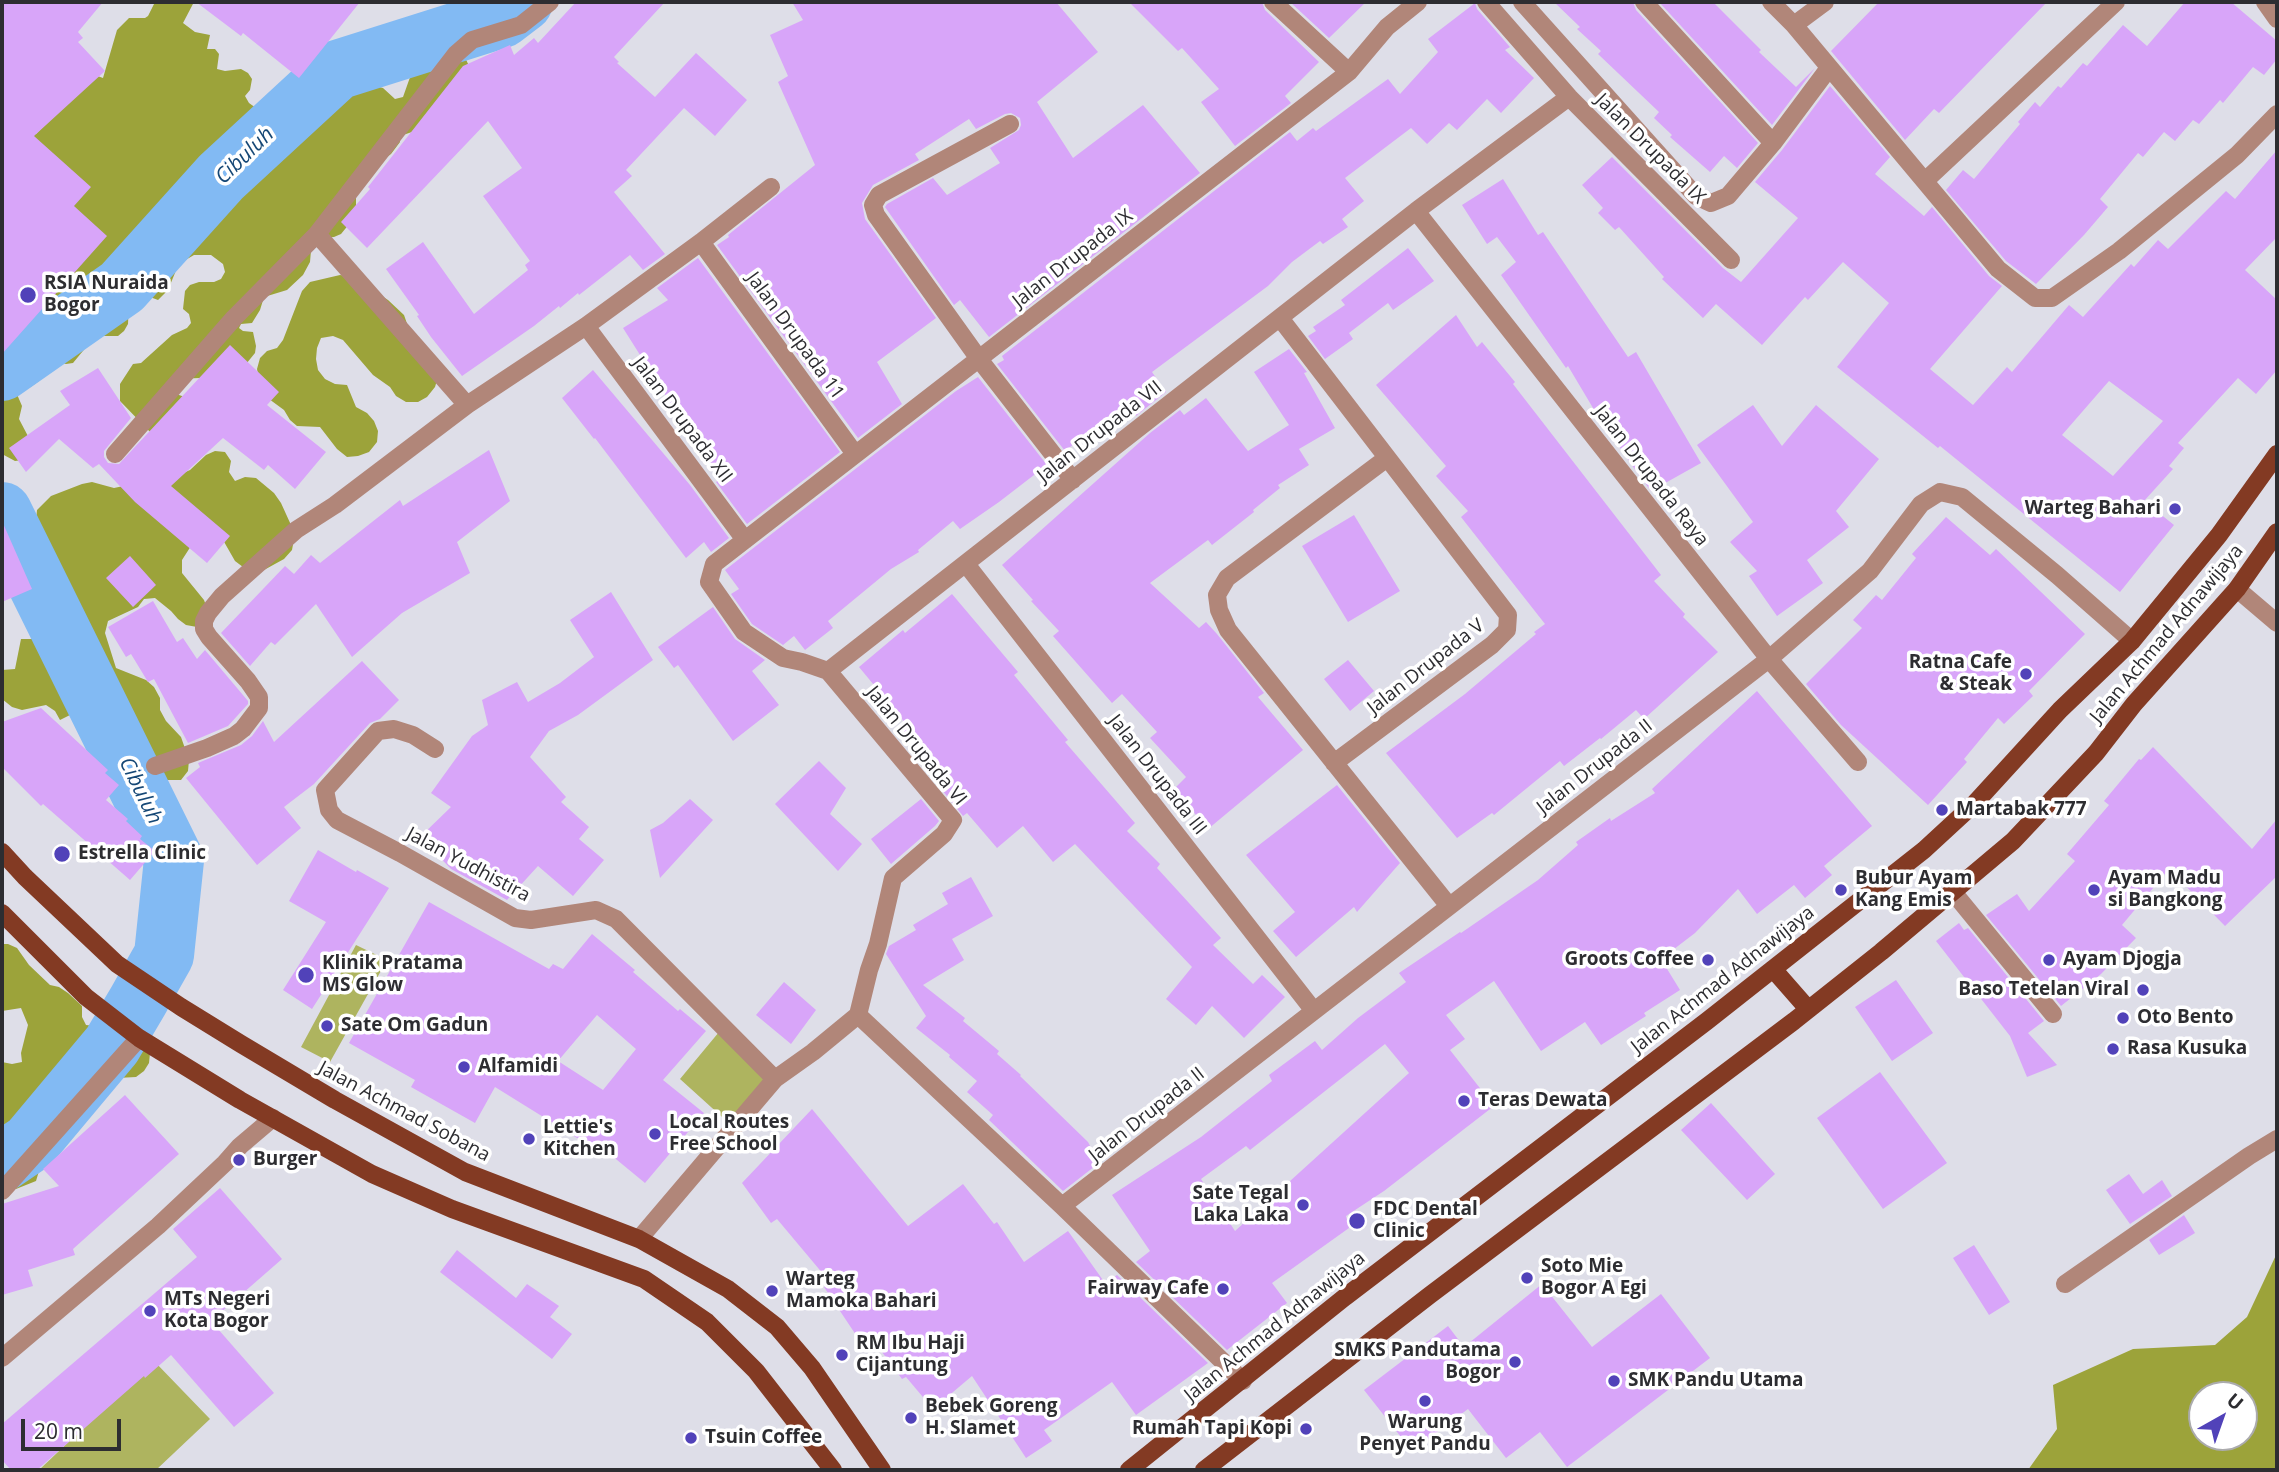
<!DOCTYPE html>
<html>
<head>
<meta charset="utf-8">
<style>
  body { margin:0 }
  #map { position:relative; width:2279px; height:1472px; overflow:hidden; background:#dedee8; font-family:"Open Sans",sans-serif }
  canvas { display:block }
  .frame { position:absolute; inset:0; border:4px solid #2d2d31; pointer-events:none }
  .north { position:absolute; left:2188px; top:1381px; width:70px; height:70px; box-sizing:border-box; background:#fff; border:2px solid #ababad; border-radius:50%; rotate:40deg; font-size:19px; font-weight:700; line-height:28px; text-align:center; color:#2d2d31 }
  .north::after { content:''; display:block; margin:auto; width:24px; height:32px; background:#5142b9; clip-path:polygon(50% 0,100% 100%,50% 72%,0 100%) }
  .scale { position:absolute; left:21px; top:1419px; width:100px; height:32px; box-sizing:border-box; border:4px solid #2d2d31; border-top:0; padding-left:9px; font-size:21px; line-height:24px; white-space:nowrap; color:#2d2d31; -webkit-text-stroke:5px #fff; paint-order:stroke }
</style>
</head>
<body>
<div id="map">
<canvas width="2279" height="1472"></canvas>
<div class="frame"></div>
<div class="north">U</div>
<div class="scale">20 m</div>
</div>
<script>
const ctx = document.querySelector('canvas').getContext('2d');
ctx.lineJoin = 'round';
function fill(path, color) { ctx.fillStyle = color; ctx.fill(path, 'evenodd'); }
const poly = rows => new Path2D(rows.map(r => 'M' + r).join(''));
function stroke(path, color, width, dash) { ctx.strokeStyle = color; ctx.lineWidth = width; ctx.lineCap = dash ? 'butt' : 'round'; ctx.setLineDash(dash || []); ctx.stroke(path); }
function write(font, color, halo, rows, align = 'center') {
  ctx.font = font + ' "Open Sans",sans-serif'; ctx.lineWidth = 7; ctx.setLineDash([]); ctx.textBaseline = 'middle'; ctx.strokeStyle = halo; ctx.fillStyle = color; for (const [text, x, y, turn = 0] of rows) {
    ctx.save(); ctx.translate(x, y); ctx.rotate((+turn || 0) * Math.PI / 180); ctx.textAlign = isNaN(turn) ? turn : align; if (halo) ctx.strokeText(text, 0, 0); ctx.fillText(text, 0, 0); ctx.restore();
  }
}
const green = poly([
  [356,945,387,960,330,1062,301,1047],
  [719,1032,774,1082,732,1126,680,1079],
  [154,1361,210,1419,156,1470,39,1470]
]);
const forest = poly([
  [155,2,194,2,183,23,195,32,210,35,207,49,215,49,219,54,217,69,225,71,241,69,248,73,252,79,250,90,245,96,249,103,256,108,271,108,311,114,327,95,342,93,346,98,350,67,365,46,373,45,378,50,381,56,379,63,369,75,363,79,368,84,383,88,395,99,403,97,414,66,420,60,434,50,449,47,463,53,469,66,421,129,400,136,400,142,391,154,367,172,356,188,356,210,350,223,341,234,334,237,312,239,310,262,303,275,287,290,264,297,260,310,252,323,241,324,239,328,243,331,253,332,256,346,255,353,242,369,200,378,174,379,173,393,188,398,153,435,120,401,120,384,133,364,141,363,172,335,187,328,191,323,189,314,183,309,185,291,190,285,199,282,214,282,221,279,225,272,223,264,211,255,194,255,182,262,177,268,168,290,158,300,142,294,134,295,129,301,128,324,124,331,118,336,101,336,92,340,73,363,66,364,49,360,39,381,29,388,21,387,16,392,22,406,19,419,30,440,23,460,15,461,2,454,2,335,9,174,2,167,2,149,6,142,28,134,36,134,92,74,103,78,117,30,129,18,145,18,148,16],
  [340,275,353,277,388,300,404,315,412,338,438,377,435,387,427,397,418,402,406,402,396,396,390,387,373,375,343,340,333,336,321,338,317,348,316,359,318,370,325,379,335,384,347,385,356,407,367,413,374,421,378,431,377,442,369,452,358,456,347,457,337,449,320,427,297,426,290,420,284,410,269,399,259,379,257,369,260,358,267,351,277,348,283,340,302,291,310,282],
  [215,451,225,452,231,461,229,472,235,481,245,477,256,478,274,493,281,503,291,525,294,539,292,550,284,559,264,570,243,567,235,561,223,540,198,535,182,560,182,573,204,600,208,611,197,627,186,625,178,619,171,611,155,598,144,599,138,607,108,621,105,633,116,668,146,680,154,687,160,698,160,710,166,721,181,737,189,760,188,771,181,780,159,780,148,784,137,782,120,766,108,746,106,735,110,714,109,704,100,698,80,706,72,714,60,720,55,711,46,705,22,710,12,707,2,699,2,670,15,669,21,639,64,639,79,634,85,626,79,617,70,612,59,611,26,582,26,573,36,553,35,532,37,510,51,496,82,484,92,482,114,488,181,474,190,470,206,455],
  [2,944,8,944,17,948,29,965,50,985,59,987,68,993,82,1006,82,1017,86,1025,95,1026,103,1032,105,1042,102,1052,105,1062,122,1052,140,1047,150,1053,149,1063,144,1071,136,1077,117,1078,109,1081,92,1107,75,1116,33,1119,25,1125,16,1143,15,1154,32,1162,39,1171,36,1181,16,1189,2,1187,2,1062,12,1064,22,1062,21,1053,28,1025,21,1008,2,1011],
  [2277,1253,2277,1470,2028,1470,2057,1429,2053,1385,2133,1349,2215,1345,2247,1317],
  [2244,1395,2244,1437,2202,1437,2202,1395]
]);
const river = poly([
  [2,371,122,287,221,177,337,70,502,18,523,2],
  [2,512,174,860,164,955,138,1001,112,1045,30,1143,2,1162]
]);
const building = poly([
  [2,2,103,2,78,32,83,38,78,42,105,71,34,136,91,187,74,206,107,236,2,354],
  [196,2,360,2,299,78,243,33,241,36],
  [576,2,665,2,614,57,619,62,617,63,655,97,696,53,747,100,715,136,684,108,626,170,632,176,614,192,665,254,643,270,630,255,579,295,578,293,560,308,559,306,534,326,462,376,431,337,417,316,419,315,386,269,423,242,474,314,528,270,525,265,530,261,483,196,522,168,488,121,367,248,341,222,370,189,368,187,463,66,510,45,514,55,534,38,538,43],
  [792,2,1056,2,1098,52,1037,102,1073,158,1143,105,1200,173,989,337,960,300,954,305,885,207,887,204,933,178,947,195,1000,163,990,148,1019,130,1021,125,1020,118,1011,113,1005,114,976,129,969,119,915,154,919,160,873,185,862,203,865,219,936,318,877,362,902,404,858,438,717,245,729,237,728,235,815,165,778,82,788,76,770,35,803,20],
  [1129,2,1262,2,1265,10,1319,62,1285,96,1291,103,1235,146,1201,102,1219,89,1182,48,1178,51],
  [1290,2,1366,2,1329,38],
  [1554,2,1633,2,1636,10,1758,143,1737,168,1724,156,1710,172,1670,137,1672,135,1654,118,1659,112,1598,54,1601,51,1577,29,1580,27],
  [1659,2,1713,2,1761,50,1759,52,1796,87,1815,68,1772,125],
  [1879,2,2047,2,1939,113,1934,109,1905,140,1831,51],
  [2185,2,2231,2,2277,41,2277,59,2264,75,2253,67,2223,103,2220,100,2199,124,2193,120,2175,141,2164,132,2143,157,2138,153,2100,199,2108,207,2084,235,2036,284,2006,261,1946,190,1963,170,1974,179,2020,124,2018,122,2035,102,2040,107,2058,86,2061,88,2083,63,2087,66,2123,25,2147,46],
  [1475,3,1477,9,1510,47,1505,50,1534,78,1501,113,1487,99,1457,130,1449,123,1427,144,1411,128,1345,178,1364,201,1342,219,1348,227,1323,244,1320,241,1292,262,1268,286,1152,372,1166,392,1136,416,1125,404,1065,451,997,364,1004,360,1002,356,1290,132,1297,141,1313,128,1316,131,1388,79,1400,94,1438,52,1428,39],
  [1830,86,1890,157,1875,174,1924,216,1932,207,1989,276,2002,286,1930,369,1973,405,2007,367,2012,372,2069,305,2083,317,2131,264,2134,267,2158,240,2168,249,2226,191,2235,199,2277,150,2277,237,2245,270,2277,300,2277,370,2256,394,2238,378,2178,443,2184,448,2169,466,2173,469,2144,501,2174,525,2120,592,1940,446,1938,448,1837,367,1889,303,1843,262,1808,300,1805,297,1762,345,1716,304,1703,318,1662,279,1664,277,1619,227,1615,230,1598,213,1603,208,1582,185,1612,157,1723,268,1741,282,1798,218,1755,182,1782,150],
  [2109,381,2163,421,2113,476,2062,435],
  [1503,179,1538,235,1543,232,1628,357,1636,352,1701,463,1651,491,1636,471,1593,408,1568,366,1566,368,1501,275,1516,262,1497,237,1487,244,1462,205],
  [1408,248,1434,281,1393,310,1388,303,1349,333,1353,339,1325,359,1308,336,1316,331,1313,327,1345,305,1341,300],
  [698,258,840,452,747,524,716,482,719,480,623,328,668,300,657,288],
  [1456,315,1477,347,1482,342,1515,382,1513,384,1661,575,1654,581,1685,614,1683,617,1718,652,1644,719,1636,710,1601,739,1600,738,1564,766,1560,761,1494,815,1492,813,1457,838,1386,753,1465,694,1536,634,1534,632,1545,624,1461,517,1468,511,1436,476,1446,466,1376,385],
  [230,345,279,392,267,405,326,452,295,489,268,465,264,470,223,438,171,486,230,536,207,563,135,502,99,464,93,468,59,439,26,472,9,448,70,405,60,391,98,368,131,418,104,451,104,457,108,463,119,464],
  [1289,349,1307,372,1304,373,1335,428,1299,449,1309,465,1278,485,1280,488,1253,510,1254,512,1212,545,1208,540,1150,583,1199,628,1206,622,1217,634,1264,693,1258,697,1303,750,1208,829,1174,789,1186,777,1150,738,1157,732,1122,694,1112,703,1053,636,1059,631,1031,601,1033,600,1002,565,1150,433,1180,410,1184,415,1206,398,1248,451,1289,425,1254,372],
  [593,370,690,485,729,538,711,552,704,542,686,558,595,438,594,439,562,398],
  [978,377,1047,465,999,502,960,529,953,521,918,550,919,552,891,569,828,621,833,628,805,650,794,636,783,645,752,624,731,594,739,589,725,570,956,391],
  [1753,405,1782,446,1816,405,1879,459,1836,511,1849,527,1807,560,1823,583,1777,616,1749,576,1757,571,1730,542,1753,522,1697,445],
  [489,450,510,501,457,542,470,573,402,613,352,657,316,604,275,645,271,642,250,666,221,633,285,566,294,574,311,555,320,563,400,500,403,506],
  [1354,515,1400,591,1348,622,1302,546],
  [1946,517,1990,555,1996,549,2085,634,2029,691,2033,696,2004,724,1998,718,1964,759,1967,762,1928,805,1841,725,1806,684,1862,628,1853,620,1876,595,1882,600,1916,558,1912,554],
  [2,521,32,589,2,602],
  [130,556,156,585,133,607,106,578],
  [611,592,653,660,578,715,549,731,530,757,566,797,561,802,589,827,579,839,604,860,573,896,538,866,507,900,451,869,420,837,451,807,431,793,472,736,488,725,482,700,517,682,528,702,560,683,594,657,570,620],
  [952,594,1018,672,1014,675,1068,740,1065,742,1135,823,1127,831,1160,864,1157,868,1221,938,1213,945,1253,984,1262,975,1285,997,1244,1038,1212,1006,1196,1025,1166,999,1192,967,1075,844,1053,862,1023,826,997,848,967,813,963,816,938,785,941,783,923,761,925,759,901,730,907,725,859,667,903,630,905,633],
  [153,601,177,642,183,638,197,659,205,650,248,701,248,704,228,726,188,743,154,679,148,682,131,654,126,657,108,627],
  [713,607,735,639,765,660,752,671,779,705,733,741,678,665,674,668,658,647],
  [1348,660,1374,691,1350,711,1324,679],
  [362,661,399,700,380,719,370,723,314,784,284,807,301,828,257,865,186,778,200,767,198,763,241,745,252,736,263,721,274,742],
  [1757,691,1872,826,1824,866,1832,875,1805,898,1794,885,1757,914,1738,889,1695,933,1661,959,1680,990,1644,1013,1646,1016,1601,1045,1585,1022,1541,1051,1494,981,1446,1015,1465,1039,1450,1050,1494,1106,1384,1191,1346,1216,1349,1228,1272,1283,1287,1303,1227,1350,1136,1262,1150,1251,1112,1195,1201,1137,1272,1081,1269,1075,1315,1041,1322,1050,1358,1018,1406,982,1399,973,1460,932,1461,933,1538,880,1578,845,1576,842,1610,818,1611,821,1655,793,1652,789],
  [1385,1044,1409,1073,1235,1231,1201,1179,1246,1146,1250,1150],
  [41,708,108,770,105,773,119,785,106,800,128,819,126,821,142,836,140,839,155,851,130,880,43,804,41,806,2,767,2,722],
  [2153,747,2252,849,2277,819,2277,876,2225,926,2169,869,2122,925,2136,938,2101,974,2061,1006,1986,915,2017,894,2029,911,2075,861,2067,854,2109,805,2104,801,2139,759,2141,760],
  [819,761,846,788,830,814,862,844,838,871,775,804],
  [1337,785,1400,863,1357,912,1354,907,1296,957,1273,931,1295,912,1246,855],
  [690,799,713,820,660,878,650,830,663,823],
  [921,799,939,821,935,826,891,864,871,839],
  [318,850,356,872,357,870,389,888,312,1009,283,990,326,922,289,901],
  [971,877,993,916,952,939,964,960,923,985,965,1018,963,1021,999,1051,997,1054,1021,1075,1020,1076,1088,1142,1099,1163,1063,1191,989,1120,993,1115,967,1092,977,1081,949,1057,950,1055,916,1028,926,1016,886,954,889,946,916,930,913,925,948,904,942,893],
  [429,902,549,969,553,964,563,969,592,934,635,970,633,972,678,1011,680,1009,706,1031,663,1080,704,1113,645,1183,594,1141,590,1146,495,1087,475,1123,411,1087,415,1080,349,1043],
  [597,1015,636,1049,603,1090,558,1061],
  [1959,923,1964,930,1968,928,2044,1021,2028,1033,2057,1065,2027,1077,2010,1036,1936,941],
  [1896,980,1933,1033,1892,1061,1855,1007],
  [784,982,816,1010,791,1044,756,1015],
  [1880,1072,1947,1163,1883,1209,1817,1118],
  [125,1095,179,1154,73,1249,75,1255,28,1270,33,1286,2,1295,2,1204,59,1186,43,1169],
  [1711,1103,1775,1174,1747,1200,1681,1130],
  [812,1109,908,1226,963,1184,994,1224,997,1222,1024,1262,1068,1231,1105,1283,1117,1275,1208,1363,1136,1415,1112,1382,1044,1430,1052,1441,1026,1458,972,1376,933,1409,906,1377,902,1379,876,1344,866,1350,824,1287,829,1281,777,1219,771,1223,742,1183],
  [2129,1174,2143,1194,2162,1180,2172,1196,2130,1224,2106,1190],
  [220,1188,282,1259,211,1321,274,1393,234,1427,171,1355,145,1378,144,1376,37,1470,11,1470,2,1460,2,1424,197,1257,173,1229],
  [2184,1215,2195,1233,2159,1255,2149,1240],
  [1974,1245,2010,1302,1989,1315,1953,1258],
  [457,1250,516,1298,527,1284,559,1306,550,1317,572,1334,552,1359,440,1272],
  [1542,1284,1592,1347,1661,1294,1710,1358,1567,1467,1540,1432,1506,1458,1468,1409,1412,1451,1364,1390,1448,1326,1464,1347]
]);
const minor = poly([
  [1273,2,1349,72],
  [1486,2,1569,97,1731,260],
  [1522,2,1696,196,1711,203,1728,196,1773,143,1829,68],
  [1644,2,1773,143],
  [1771,2,1794,25,1998,269,2035,298,2052,298,2119,251,2237,155,2277,114],
  [2265,2,2277,19],
  [1794,25,1825,2],
  [1010,124,879,195,873,205,876,215,979,359,1073,480],
  [1926,180,2116,2],
  [1416,211,1769,659,1858,762],
  [317,234,467,405],
  [701,242,855,454],
  [1280,318,1508,615,1507,630,1492,645,1334,763],
  [586,326,745,540],
  [115,454,234,318,317,234,456,54,472,40,521,25,550,2],
  [1387,458,1227,578,1217,595,1219,610,1228,630,1449,906],
  [966,564,1314,1011],
  [2237,589,2277,623],
  [828,671,1416,211,1569,97],
  [435,749,413,735,394,729,378,731,325,790,329,810,337,820,400,853,515,918,531,920,596,910,616,919,775,1079],
  [155,766,207,748,234,736,243,729,259,708,259,697,248,681,209,637,204,629,204,621,208,613,222,596,296,530,335,505,467,405,586,326,701,242,771,187],
  [1953,892,2053,1014],
  [858,1015,1062,1206,1243,1381],
  [2,1191,139,1038],
  [1062,1206,1769,659,1870,571,1921,504,1940,492,1962,497,2057,575,2132,641],
  [639,1239,775,1079,813,1052,858,1015,869,970,878,944,893,878,944,834,953,820,828,671,802,662,783,658,744,632,709,582,714,564,1349,72,1387,27,1418,2],
  [2065,1284,2249,1156,2277,1139],
  [2,1358,158,1226,225,1163,240,1146,273,1118]
]);
const major = poly([
  [2,852,25,877,117,964,181,1007,241,1044,335,1100,465,1172,639,1239,728,1289,777,1327,812,1368,882,1470],
  [2,913,86,997,139,1038,240,1100,372,1174,452,1209,644,1279,707,1322,756,1371,833,1470],
  [1773,969,1808,1009],
  [1129,1470,1345,1297,1707,1021,1924,850,1975,803,2060,710,2132,641,2219,535,2277,454],
  [1204,1470,1430,1295,1794,1021,1881,952,2013,841,2096,753,2134,704,2237,589,2277,532]
]);
const markers = [
  [28,295,9,"#5142b9"],
  [2175,509,7,"#5142b9"],
  [2026,674,7,"#5142b9"],
  [1942,810,7,"#5142b9"],
  [62,854,9,"#5142b9"],
  [1841,890,7,"#5142b9"],
  [2094,890,7,"#5142b9"],
  [1708,960,7,"#5142b9"],
  [2049,960,7,"#5142b9"],
  [306,975,9,"#5142b9"],
  [2143,990,7,"#5142b9"],
  [2123,1018,7,"#5142b9"],
  [327,1026,7,"#5142b9"],
  [2113,1049,7,"#5142b9"],
  [464,1067,7,"#5142b9"],
  [1464,1101,7,"#5142b9"],
  [655,1134,7,"#5142b9"],
  [529,1139,7,"#5142b9"],
  [239,1160,7,"#5142b9"],
  [1303,1205,7,"#5142b9"],
  [1357,1221,9,"#5142b9"],
  [1527,1278,7,"#5142b9"],
  [1223,1289,7,"#5142b9"],
  [772,1291,7,"#5142b9"],
  [150,1311,7,"#5142b9"],
  [842,1355,7,"#5142b9"],
  [1515,1362,7,"#5142b9"],
  [1614,1381,7,"#5142b9"],
  [1425,1401,7,"#5142b9"],
  [911,1418,7,"#5142b9"],
  [1306,1429,7,"#5142b9"],
  [691,1438,7,"#5142b9"]
];
const streetNames = [
  ["Jalan Drupada IX",1650,149,45],
  ["Jalan Drupada IX",1073,259,-38],
  ["Jalan Drupada 11",795,336,54],
  ["Jalan Drupada XII",682,420,53],
  ["Jalan Drupada VII",1100,432,-38],
  ["Jalan Drupada Raya",1651,476,52],
  ["Jalan Achmad Adnawijaya",2167,634,-50],
  ["Jalan Drupada V",1426,667,-38],
  ["Jalan Drupada VI",916,746,51],
  ["Jalan Drupada II",1595,767,-38],
  ["Jalan Drupada III",1157,775,52],
  ["Jalan Yudhistira",468,865,28],
  ["Jalan Achmad Adnawijaya",1723,980,-38],
  ["Jalan Achmad Sobana",404,1112,28],
  ["Jalan Drupada II",1147,1115,-38],
  ["Jalan Achmad Adnawijaya",1275,1327,-39]
];
const poiNames = [
  ["RSIA Nuraida",44,284],
  ["Bogor",44,306],
  ["Warteg Bahari",2161,509,"right"],
  ["Ratna Cafe",2012,663,"right"],
  ["& Steak",2012,685,"right"],
  ["Martabak 777",1956,810],
  ["Estrella Clinic",78,854],
  ["Bubur Ayam",1855,879],
  ["Kang Emis",1855,901],
  ["Ayam Madu",2108,879],
  ["si Bangkong",2108,901],
  ["Groots Coffee",1694,960,"right"],
  ["Ayam Djogja",2063,960],
  ["Klinik Pratama",322,964],
  ["MS Glow",322,986],
  ["Baso Tetelan Viral",2129,990,"right"],
  ["Oto Bento",2137,1018],
  ["Sate Om Gadun",341,1026],
  ["Rasa Kusuka",2127,1049],
  ["Alfamidi",478,1067],
  ["Teras Dewata",1478,1101],
  ["Local Routes",669,1123],
  ["Free School",669,1145],
  ["Lettie's",543,1128],
  ["Kitchen",543,1150],
  ["Burger",253,1160],
  ["Sate Tegal",1289,1194,"right"],
  ["Laka Laka",1289,1216,"right"],
  ["FDC Dental",1373,1210],
  ["Clinic",1373,1232],
  ["Soto Mie",1541,1267],
  ["Bogor A Egi",1541,1289],
  ["Warteg",786,1280],
  ["Mamoka Bahari",786,1302],
  ["Fairway Cafe",1209,1289,"right"],
  ["MTs Negeri",164,1300],
  ["Kota Bogor",164,1322],
  ["RM Ibu Haji",856,1344],
  ["Cijantung",856,1366],
  ["SMKS Pandutama",1501,1351,"right"],
  ["Bogor",1501,1373,"right"],
  ["SMK Pandu Utama",1628,1381],
  ["Bebek Goreng",925,1407],
  ["H. Slamet",925,1429],
  ["Warung",1425,1423,"center"],
  ["Penyet Pandu",1425,1445,"center"],
  ["Rumah Tapi Kopi",1292,1429,"right"],
  ["Tsuin Coffee",705,1438]
];
const waterNames = [
  ["Cibuluh",245,156,-44],
  ["Cibuluh",140,791,64]
];
fill(green, '#aeb45f');
fill(forest, '#9ca33a');
stroke(river, '#82baf3', 60);
fill(building, '#d8a5f9');
stroke(minor, '#b18679', 18);
stroke(major, '#833a23', 18);
for (const [x, y, r, color] of markers) { const dot = new Path2D(); dot.arc(x, y, r, 0, 2 * Math.PI); ctx.fillStyle = color; ctx.fill(dot); stroke(dot, '#fff', 2.5); }
write('19px', '#2d2d31', '#fff', streetNames);
write('bold 19px', '#2d2d31', '#fff', poiNames, 'left');
write('italic 21px', '#164876', '#fff', waterNames);
</script>
</body>
</html>
